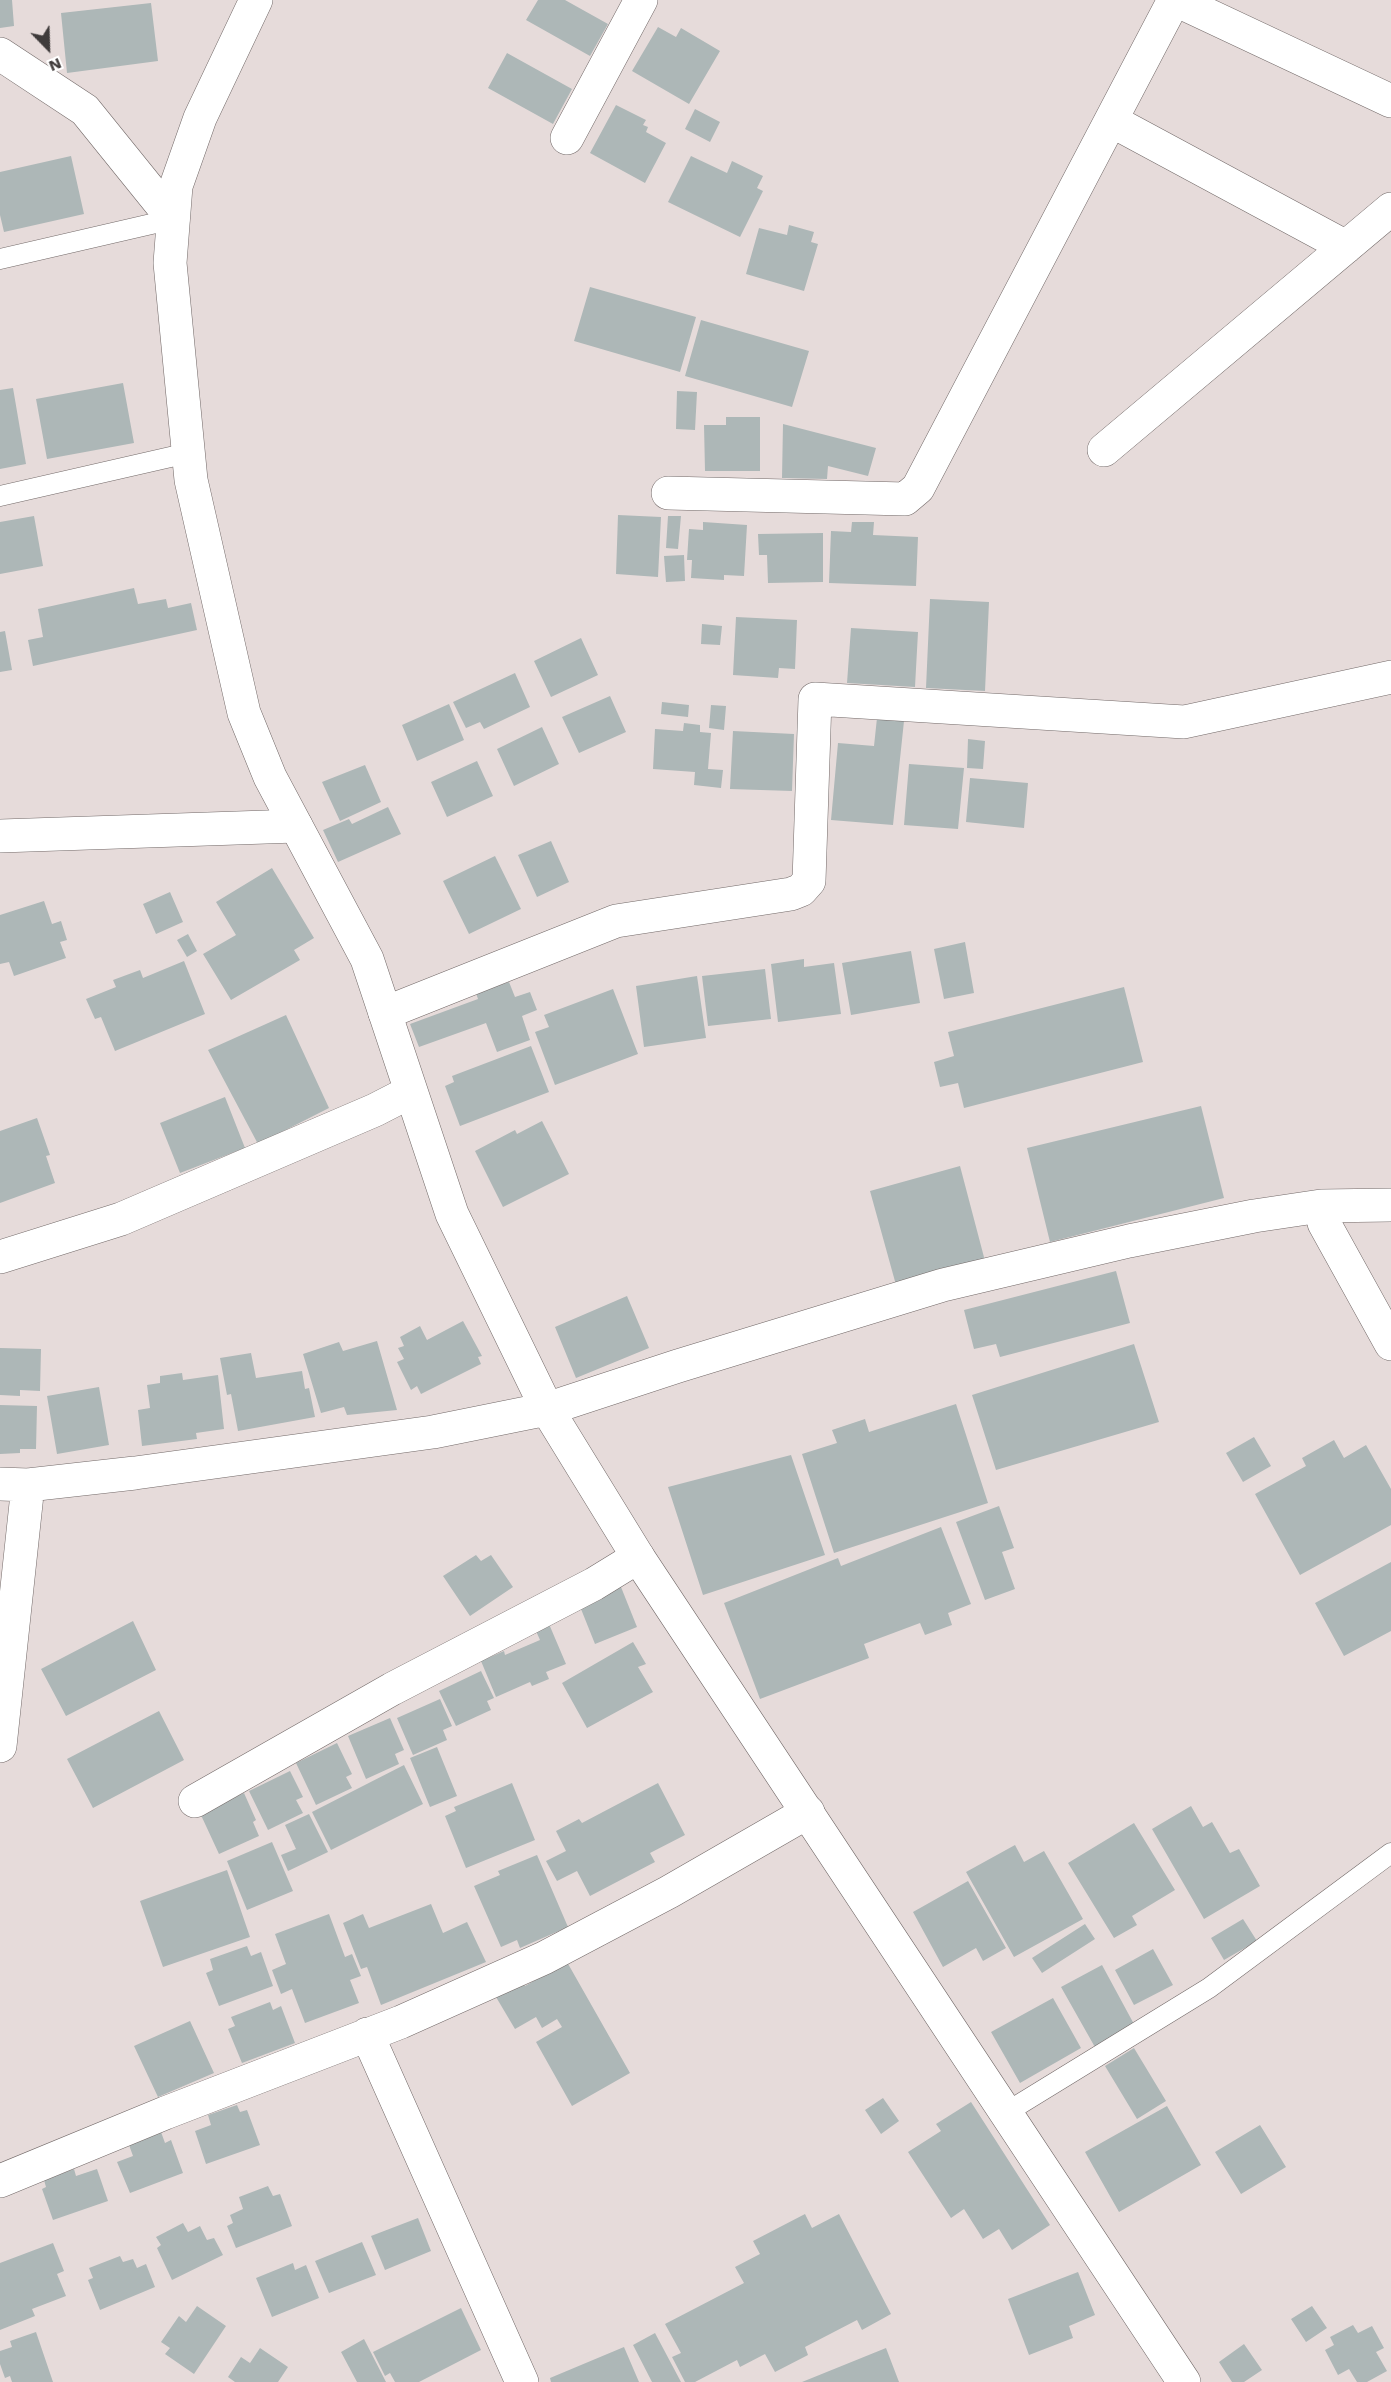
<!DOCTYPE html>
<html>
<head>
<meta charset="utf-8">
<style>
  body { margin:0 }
  #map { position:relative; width:1391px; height:2382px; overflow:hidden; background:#e6dbda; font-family:"Work Sans",sans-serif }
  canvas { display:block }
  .north { position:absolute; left:18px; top:18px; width:60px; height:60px; -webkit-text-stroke:4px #fff; paint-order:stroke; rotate:157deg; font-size:16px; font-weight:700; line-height:24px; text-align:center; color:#3f3b3b }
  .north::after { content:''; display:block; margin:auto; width:21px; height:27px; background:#3f3b3b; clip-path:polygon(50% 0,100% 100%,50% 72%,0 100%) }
</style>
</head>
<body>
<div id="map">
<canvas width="1391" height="2382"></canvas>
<div class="north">N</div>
</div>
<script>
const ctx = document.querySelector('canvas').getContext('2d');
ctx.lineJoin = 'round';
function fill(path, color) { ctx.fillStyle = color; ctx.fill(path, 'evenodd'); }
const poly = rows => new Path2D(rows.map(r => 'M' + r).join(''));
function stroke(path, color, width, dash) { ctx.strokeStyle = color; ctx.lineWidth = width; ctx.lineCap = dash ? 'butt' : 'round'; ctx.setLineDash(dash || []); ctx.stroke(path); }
const building = poly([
  [0,0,12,0,14,26,0,28],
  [538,0,565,0,608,24,590,56,526,20],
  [151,3,158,61,67,73,61,13],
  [658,27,676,37,681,28,720,51,689,104,632,71],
  [507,53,572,89,553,124,488,88],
  [616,105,646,120,643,125,648,127,646,132,666,143,645,183,590,153],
  [695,109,720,122,710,142,685,129],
  [71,156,84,214,4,232,0,215,0,172],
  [691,156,727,173,732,161,763,176,757,188,763,191,740,237,668,202],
  [789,225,814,232,811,242,818,244,804,291,746,274,759,228,787,235],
  [590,287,696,317,680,372,574,341],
  [701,320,809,351,792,407,685,376],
  [123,383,134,443,47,459,36,399],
  [13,388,26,464,0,469,0,390],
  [677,391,697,392,695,430,676,429],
  [726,417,760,417,760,471,705,471,704,425,726,425],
  [783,424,876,448,868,476,828,466,827,479,782,478],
  [618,515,661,517,658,577,616,574],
  [34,516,43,566,0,574,0,522],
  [668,516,681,516,678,549,666,548],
  [703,522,747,525,744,576,724,575,724,580,691,578,692,560,687,560,689,529,703,530],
  [852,522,874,522,873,535,918,537,916,586,829,583,831,531,851,532],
  [823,533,823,582,768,583,767,555,759,555,758,534],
  [684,555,685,581,666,582,664,556],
  [134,588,138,604,166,599,168,608,191,603,197,630,33,666,28,640,43,637,38,609],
  [930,599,989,602,985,691,926,688],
  [736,617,797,620,795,669,779,668,778,678,733,675],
  [702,624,722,626,720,645,701,644],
  [851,628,918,632,915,687,847,683],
  [5,631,12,670,0,672,0,632],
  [581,638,598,675,551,697,534,661],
  [515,673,530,707,484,729,480,722,466,728,453,702],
  [610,696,626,732,579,753,562,717],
  [662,702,689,705,688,717,661,714],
  [449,704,464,740,417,761,402,725],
  [711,705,726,706,724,730,709,728],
  [877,718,904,721,893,825,831,820,838,743,874,746],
  [684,723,700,725,700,732,711,733,708,769,723,770,721,788,694,785,695,772,653,769,655,729,683,731],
  [542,727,559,764,514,786,497,749],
  [733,731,794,734,792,791,730,789],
  [968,739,985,741,983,769,967,768],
  [477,761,493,796,447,817,431,782],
  [909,764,964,768,958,829,904,825],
  [365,765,381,802,340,821,322,782],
  [970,778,1028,783,1024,828,966,822],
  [388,807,401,834,338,862,323,830,349,819,352,824],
  [551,841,569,882,537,897,518,855],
  [495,856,521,909,469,934,443,881],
  [272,868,314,938,294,950,300,960,231,1000,203,954,236,935,216,902],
  [170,892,183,922,156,934,143,904],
  [44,901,52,924,61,921,67,940,60,942,66,958,14,976,9,962,0,964,0,915],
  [188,934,197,951,187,957,177,940],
  [965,942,974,993,944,999,934,949],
  [911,951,920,1003,851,1015,842,963],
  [804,959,804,967,834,963,841,1014,778,1022,771,964],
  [184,961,205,1014,115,1051,101,1017,95,1019,86,999,116,987,113,980,140,970,143,978],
  [765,969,771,1019,708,1026,702,976],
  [697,976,706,1038,644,1047,636,986],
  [509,982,515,997,530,992,537,1010,522,1016,530,1040,497,1052,486,1023,419,1047,410,1024,478,999,476,993],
  [1124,987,1143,1062,964,1108,958,1083,940,1087,934,1062,954,1056,948,1032],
  [613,989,638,1054,555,1085,535,1032,549,1027,544,1015],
  [286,1015,329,1108,258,1144,208,1050],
  [531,1046,549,1092,460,1126,445,1086,454,1082,452,1076],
  [225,1097,245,1148,180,1173,160,1123],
  [1201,1106,1224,1198,1050,1242,1027,1148],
  [37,1118,50,1155,46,1156,55,1183,0,1203,0,1131],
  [542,1121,569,1174,503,1207,475,1151,515,1130,517,1134],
  [960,1166,985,1261,896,1285,870,1191],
  [1116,1271,1130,1323,1000,1357,996,1344,974,1349,964,1310],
  [627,1296,649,1348,576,1378,555,1327],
  [463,1321,482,1356,478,1357,481,1364,421,1394,417,1386,411,1390,397,1362,404,1359,398,1348,404,1346,400,1337,420,1326,427,1340],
  [377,1341,397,1410,347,1415,344,1407,321,1413,303,1354,339,1342,343,1351],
  [1134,1344,1159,1422,996,1470,972,1395],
  [0,1348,41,1349,40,1391,20,1390,20,1396,0,1395],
  [251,1353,256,1378,302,1371,305,1389,309,1388,315,1417,238,1431,231,1394,227,1395,220,1358],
  [182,1373,183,1380,218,1375,224,1429,196,1433,197,1439,142,1446,138,1410,150,1408,147,1385,160,1383,160,1376],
  [99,1387,109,1445,57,1454,47,1396],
  [956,1404,988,1503,834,1553,802,1454,837,1443,832,1430,865,1419,869,1432],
  [0,1405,37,1406,36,1449,20,1449,20,1453,0,1454],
  [1254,1437,1271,1466,1243,1482,1226,1453],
  [1334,1440,1344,1458,1366,1445,1391,1489,1391,1525,1300,1575,1255,1494,1306,1466,1302,1458],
  [791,1455,825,1555,703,1595,668,1487],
  [999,1506,1014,1548,1002,1552,1015,1589,985,1600,956,1522],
  [941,1527,971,1604,948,1613,952,1625,925,1635,920,1623,864,1644,869,1658,760,1699,724,1603,838,1558,841,1566],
  [476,1555,481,1561,491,1555,513,1587,470,1616,443,1576],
  [1391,1562,1391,1631,1344,1656,1315,1603],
  [621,1587,637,1627,595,1644,579,1604],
  [133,1621,156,1670,66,1716,41,1669],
  [549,1624,566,1664,546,1672,549,1679,532,1686,530,1682,496,1697,481,1661,504,1651,505,1655,540,1640,536,1631],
  [633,1642,646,1664,638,1667,653,1692,587,1728,562,1683],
  [481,1671,494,1698,487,1701,491,1710,456,1726,439,1691],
  [440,1699,452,1726,443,1730,447,1740,413,1755,397,1718],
  [159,1711,184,1760,93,1808,67,1759],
  [390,1718,404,1750,395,1754,399,1764,366,1779,348,1736],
  [337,1743,352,1774,346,1777,352,1788,316,1805,296,1763],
  [437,1747,457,1796,430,1807,410,1758],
  [404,1765,423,1804,331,1850,312,1812],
  [290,1771,303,1797,296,1800,303,1813,268,1830,249,1791],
  [512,1783,535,1840,466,1868,445,1816,456,1811,454,1807],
  [658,1783,685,1835,650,1853,655,1862,590,1896,577,1871,557,1881,546,1861,566,1851,556,1831,579,1819,582,1823],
  [244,1793,256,1820,253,1822,259,1836,219,1854,200,1813],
  [1191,1806,1203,1827,1212,1822,1230,1853,1239,1849,1260,1886,1204,1919,1152,1829],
  [309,1814,328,1852,288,1871,281,1855,296,1849,285,1825],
  [1134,1823,1175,1890,1132,1916,1137,1925,1114,1938,1068,1863],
  [272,1842,293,1891,247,1910,227,1861],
  [1015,1845,1024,1862,1044,1851,1083,1919,1014,1957,966,1872],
  [537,1855,568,1927,520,1948,517,1940,501,1947,474,1886,500,1875,498,1871],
  [227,1870,250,1937,163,1967,140,1901],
  [968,1881,1006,1948,983,1961,976,1948,943,1967,913,1912],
  [431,1904,443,1933,467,1922,486,1962,381,2005,367,1967,361,1969,343,1923,363,1914,369,1928],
  [329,1914,345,1957,352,1954,361,1976,350,1980,359,2003,305,2023,292,1989,281,1994,272,1970,286,1964,275,1934],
  [1243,1919,1257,1941,1224,1960,1211,1938],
  [1085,1924,1095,1939,1042,1973,1032,1958],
  [247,1946,251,1956,261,1952,273,1986,219,2006,206,1973,213,1970,210,1959],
  [1153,1949,1173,1985,1134,2005,1115,1970],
  [567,1962,630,2073,572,2106,536,2042,562,2027,557,2019,542,2028,536,2017,515,2029,496,1997,523,1982,525,1986],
  [1102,1965,1135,2026,1096,2049,1061,1987],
  [1053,1998,1081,2048,1020,2083,991,2032],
  [270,2002,273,2010,281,2006,295,2043,242,2063,228,2029,235,2026,231,2017],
  [190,2021,214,2073,158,2097,134,2046],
  [1134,2048,1166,2101,1137,2119,1105,2066],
  [883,2098,899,2121,881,2134,865,2110],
  [971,2102,1050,2225,1012,2250,999,2229,983,2239,964,2209,951,2218,908,2152,941,2131,936,2124],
  [237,2105,240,2112,247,2110,260,2145,206,2164,195,2131,211,2125,208,2115],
  [1167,2106,1201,2165,1119,2212,1085,2152],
  [1260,2125,1286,2167,1241,2194,1215,2152],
  [161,2132,165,2143,171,2140,183,2173,130,2193,117,2162,133,2156,129,2145],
  [74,2169,76,2176,97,2169,108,2201,53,2220,42,2189,46,2187,44,2180],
  [268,2186,273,2196,280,2194,292,2226,236,2248,227,2226,233,2223,230,2215,243,2209,239,2197],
  [805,2214,812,2228,839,2214,891,2314,862,2330,857,2320,805,2347,808,2355,775,2372,765,2354,740,2367,737,2360,695,2382,685,2382,672,2357,681,2353,665,2324,744,2283,735,2267,760,2254,753,2241],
  [418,2218,431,2251,385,2270,371,2236],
  [183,2223,188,2232,200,2226,207,2240,214,2238,223,2255,172,2280,157,2248,161,2245,156,2237],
  [362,2242,376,2275,329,2293,315,2261],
  [53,2243,64,2271,57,2274,66,2296,32,2309,35,2316,0,2330,0,2263],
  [120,2256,123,2262,133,2259,137,2268,146,2264,155,2287,100,2310,88,2280,93,2278,89,2268],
  [293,2263,295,2270,306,2265,319,2298,272,2317,256,2278],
  [1078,2272,1095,2315,1069,2326,1073,2338,1029,2355,1008,2299],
  [197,2306,226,2326,194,2374,165,2354,170,2348,161,2342,179,2316,186,2322],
  [1312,2306,1327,2328,1306,2342,1291,2319],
  [461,2308,481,2350,419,2382,395,2382,390,2373,385,2376,373,2352],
  [1353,2325,1358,2333,1372,2326,1384,2348,1376,2352,1387,2371,1367,2382,1357,2382,1349,2369,1338,2375,1325,2350,1334,2345,1330,2337],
  [36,2332,53,2382,12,2382,10,2376,5,2378,0,2364,0,2351,12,2347,10,2341],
  [655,2333,681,2382,652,2382,633,2345],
  [364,2339,386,2382,357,2382,341,2352],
  [1244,2344,1262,2370,1244,2382,1232,2382,1219,2362],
  [624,2347,639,2382,551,2382,550,2378],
  [260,2348,288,2367,278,2382,235,2382,228,2377,241,2357,250,2363],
  [886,2348,899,2382,802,2382]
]);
const lane = poly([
  [0,259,173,219],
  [0,496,188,453],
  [1007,2112,1209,1988,1391,1853]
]);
const street = poly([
  [1176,0,1391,101],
  [0,54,85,110,173,219],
  [1112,121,1346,247],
  [567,138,641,0],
  [1104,450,1391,209],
  [668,493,905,499,918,488,1174,0],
  [0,836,296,826],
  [385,1013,616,921,791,894,801,890,809,881,815,699,1184,722,1391,677],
  [1321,1206,1324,1223,1391,1344],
  [0,1257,121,1219,375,1110,410,1092],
  [547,1409,678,1366,943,1285,1129,1241,1254,1216,1321,1206,1391,1205],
  [195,1801,392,1689,594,1584,638,1557],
  [367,2034,522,2382],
  [0,2181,165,2113,401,2022,544,1958,669,1892,808,1812]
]);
const secondary = poly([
  [256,0,200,118,176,186,170,263,191,480,244,713,270,777,367,959,452,1214,547,1409,638,1557,1184,2382],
  [0,1484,28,1485,135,1473,433,1432,547,1409],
  [0,1746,28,1485]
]);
fill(building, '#adb7b7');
stroke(lane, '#726968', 21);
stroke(street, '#726968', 34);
stroke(secondary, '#726968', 34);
stroke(lane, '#fff', 20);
stroke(street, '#fff', 33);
stroke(secondary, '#fff', 33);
</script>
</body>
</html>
